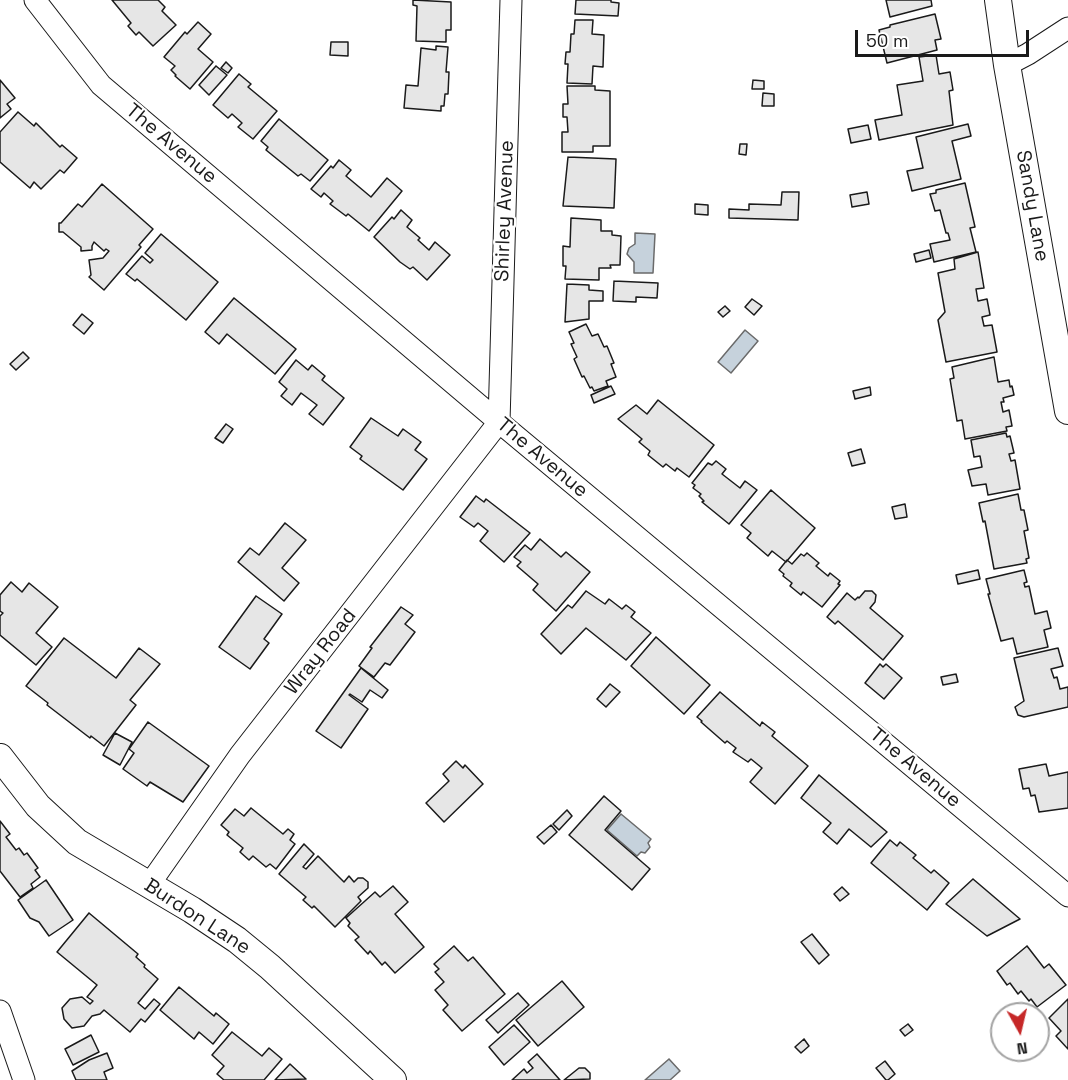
<!DOCTYPE html>
<html>
<head>
<meta charset="utf-8">
<style>
  body { margin:0 }
  #map { position:relative; width:1068px; height:1080px; overflow:hidden; background:#fff; font-family:"Space Grotesk",sans-serif }
  canvas { display:block }
  .north { position:absolute; left:990px; top:1002px; width:60px; height:60px; box-sizing:border-box; background:#fff; border:2px solid #a3a3a3; border-radius:50%; rotate:172deg; font-size:16px; font-weight:700; line-height:24px; text-align:center; color:#1a1a1a }
  .north::after { content:''; display:block; margin:auto; width:21px; height:27px; background:#c62828; clip-path:polygon(50% 0,100% 100%,50% 72%,0 100%) }
  .scale { position:absolute; left:855px; top:30px; width:174px; height:27px; box-sizing:border-box; border:3px solid #1a1a1a; border-top:0; padding-left:8px; font-size:18px; line-height:21px; white-space:nowrap; color:#1a1a1a; -webkit-text-stroke:4px #fff; paint-order:stroke }
</style>
</head>
<body>
<div id="map">
<canvas width="1068" height="1080"></canvas>
<div class="north">N</div>
<div class="scale">50 m</div>
</div>
<script>
const ctx = document.querySelector('canvas').getContext('2d');
ctx.lineJoin = 'round';
function fill(path, color) { ctx.fillStyle = color; ctx.fill(path, 'evenodd'); }
const poly = rows => new Path2D(rows.map(r => 'M' + r).join(''));
function stroke(path, color, width, dash) { ctx.strokeStyle = color; ctx.lineWidth = width; ctx.lineCap = dash ? 'butt' : 'round'; ctx.setLineDash(dash || []); ctx.stroke(path); }
function write(font, color, halo, rows, align = 'center') {
  ctx.font = font + ' "Space Grotesk",sans-serif'; ctx.lineWidth = 4.5; ctx.setLineDash([]); ctx.textBaseline = 'middle'; ctx.strokeStyle = halo; ctx.fillStyle = color; for (const [text, x, y, turn = 0] of rows) {
    ctx.save(); ctx.translate(x, y); ctx.rotate((+turn || 0) * Math.PI / 180); ctx.textAlign = isNaN(turn) ? turn : align; if (halo) ctx.strokeText(text, 0, 0); ctx.fillText(text, 0, 0); ctx.restore();
  }
}
const water = poly([
  [635,233,655,234,653,273,634,273,634,262,627,254,629,248,635,244,635,233],
  [745,330,758,341,731,373,718,362,745,330],
  [621,814,651,839,648,843,650,847,645,853,641,852,637,856,607,830,621,814],
  [669,1059,680,1071,670,1080,645,1080,669,1059]
]);
const building = poly([
  [112,0,158,0,165,7,162,11,176,25,153,46,139,32,136,35,128,26,131,23,112,0],
  [413,0,451,2,451,30,446,30,446,42,416,41,417,6,413,5,413,0],
  [576,0,611,0,611,2,619,3,618,16,575,14,576,0],
  [886,0,931,0,932,6,890,17,886,0],
  [935,14,941,39,935,40,937,50,887,63,879,30,890,27,890,25,935,14],
  [575,20,593,20,592,34,604,35,603,67,593,66,592,84,567,83,568,64,565,64,566,52,570,52,571,34,574,34,575,20],
  [198,22,211,34,198,49,213,62,190,89,175,76,176,75,171,70,175,66,164,57,185,32,187,34,198,22],
  [331,42,348,42,348,56,330,55,331,42],
  [436,46,448,47,446,72,449,72,448,94,445,94,444,106,441,106,441,111,404,108,406,85,418,86,421,48,436,50,436,46],
  [936,55,939,74,950,72,953,90,949,91,953,125,879,140,875,120,902,115,897,85,923,81,919,57,936,55],
  [226,62,232,68,228,73,221,68,226,62],
  [216,66,227,75,209,95,199,85,216,66],
  [239,74,251,84,248,87,277,111,253,139,238,127,242,123,232,114,228,118,213,105,239,74],
  [0,80,15,98,7,104,11,109,0,118,0,80],
  [753,80,764,81,764,89,752,89,753,80],
  [567,86,595,86,595,90,610,91,610,146,593,146,593,152,562,152,562,132,568,132,567,117,563,117,563,104,568,104,567,86],
  [763,93,774,94,774,106,762,106,763,93],
  [18,112,34,126,36,123,60,147,62,145,77,158,64,173,60,170,41,189,34,182,30,188,0,162,0,132,18,112],
  [279,119,328,160,310,181,301,174,298,176,266,150,268,147,261,141,279,119],
  [968,124,971,136,952,141,961,179,912,191,907,171,923,168,916,137,968,124],
  [868,125,871,139,851,143,848,129,868,125],
  [740,144,747,144,746,155,739,154,740,144],
  [568,157,616,159,614,208,563,206,568,157],
  [339,160,351,170,346,176,371,197,387,178,402,191,369,231,348,214,346,216,330,204,333,201,324,193,321,197,311,189,331,166,333,168,339,160],
  [965,183,975,227,970,228,976,252,934,262,930,244,950,240,948,233,946,233,940,210,935,211,930,194,936,193,936,190,965,183],
  [102,184,153,229,139,245,141,247,104,290,89,277,91,275,89,260,103,258,109,251,106,249,104,251,94,242,92,246,92,250,81,251,81,247,63,232,59,232,59,223,61,223,78,204,82,207,102,184],
  [782,192,799,192,798,220,729,218,729,209,749,210,749,204,781,205,782,192],
  [867,192,869,204,852,207,850,195,867,192],
  [695,204,708,205,708,215,695,214,695,204],
  [401,210,412,220,407,227,420,238,418,240,429,250,435,242,450,255,427,280,413,267,410,269,400,262,374,237,392,217,394,219,401,210],
  [571,218,601,220,601,231,612,231,612,235,621,236,620,265,610,265,611,268,599,268,599,280,565,279,566,266,563,266,563,246,570,247,571,218],
  [161,234,218,282,186,320,137,279,135,281,126,274,142,256,150,263,153,260,145,253,161,234],
  [929,250,931,258,916,262,914,254,929,250],
  [978,252,984,288,976,289,978,301,987,299,990,315,982,317,984,326,992,325,997,352,946,362,938,320,945,312,938,273,955,269,954,259,978,252],
  [614,281,658,283,657,298,636,297,636,302,613,301,614,281],
  [567,284,589,285,589,290,603,291,603,301,589,301,589,319,565,322,567,284],
  [234,298,296,349,275,374,227,334,219,344,205,332,234,298],
  [752,299,762,306,754,315,745,307,752,299],
  [725,306,730,311,723,317,718,312,725,306],
  [82,314,93,323,84,334,73,325,82,314],
  [586,324,592,336,598,334,604,347,607,346,614,363,611,364,616,377,606,381,608,386,594,391,592,387,590,388,584,376,582,377,574,359,577,357,571,344,574,343,569,332,586,324],
  [23,352,29,358,16,370,10,364,23,352],
  [994,357,998,382,1009,380,1010,387,1012,386,1014,395,1003,398,1004,402,1001,402,1003,412,1009,410,1012,426,1006,427,1007,431,965,439,962,420,957,421,950,379,954,378,952,367,994,357],
  [296,360,308,370,312,365,325,376,322,380,344,398,323,425,309,414,317,405,301,393,292,405,281,396,287,389,279,382,296,360],
  [611,386,615,394,594,403,591,395,611,386],
  [870,387,871,395,855,399,853,391,870,387],
  [658,400,714,445,689,477,677,468,675,471,666,464,663,467,648,455,650,451,639,442,642,439,618,419,636,405,647,414,658,400],
  [371,418,398,436,403,429,421,442,415,450,427,459,403,490,360,459,362,456,350,447,371,418],
  [226,424,233,429,223,443,215,438,226,424],
  [1006,433,1007,437,1010,436,1014,453,1009,454,1011,461,1015,460,1020,489,988,495,986,484,972,486,968,470,982,467,980,456,974,457,971,440,1006,433],
  [861,449,865,463,852,466,848,453,861,449],
  [716,461,726,469,722,474,740,488,745,481,757,490,729,524,702,502,704,501,699,496,701,494,693,488,695,485,692,483,708,463,712,465,716,461],
  [771,490,815,528,786,562,772,551,768,556,747,538,751,533,741,525,771,490],
  [1018,494,1021,510,1024,510,1028,530,1024,531,1029,558,1026,559,1027,563,994,569,985,521,983,522,979,503,1018,494],
  [476,496,484,502,486,499,530,533,504,562,480,541,488,531,478,523,474,527,460,517,476,496],
  [905,504,907,517,895,519,892,507,905,504],
  [285,523,306,540,282,568,299,583,284,601,238,562,250,548,259,555,285,523],
  [540,539,561,557,566,552,590,572,556,611,533,590,538,584,517,566,521,562,514,557,525,545,531,550,540,539],
  [807,553,819,563,816,566,828,576,830,573,840,581,838,584,840,585,822,607,803,592,801,595,790,586,792,583,783,576,784,574,779,570,787,560,792,564,801,554,804,556,807,553],
  [978,570,980,579,958,584,956,575,978,570],
  [1024,570,1027,582,1024,583,1025,587,1029,586,1035,614,1047,611,1051,628,1044,630,1048,647,1017,654,1013,638,1001,641,988,594,990,594,986,579,1024,570],
  [11,582,22,592,29,583,58,607,36,633,52,647,36,665,0,635,0,616,3,613,0,611,0,595,11,582],
  [586,591,605,604,609,599,622,609,626,605,635,612,631,617,651,633,626,660,586,628,561,654,541,634,568,605,572,608,586,591],
  [865,591,872,591,876,595,875,602,870,608,903,636,883,660,838,621,835,624,827,617,847,593,855,600,858,597,859,598,865,591],
  [256,596,282,614,264,639,269,643,250,669,219,647,256,596],
  [401,607,413,615,405,624,415,632,390,665,385,663,374,677,359,666,372,648,370,647,401,607],
  [656,637,710,685,684,714,631,666,656,637],
  [64,638,116,678,139,648,160,664,130,700,136,705,104,746,91,736,90,738,47,705,48,703,26,686,64,638],
  [1058,648,1063,666,1051,669,1054,678,1057,677,1060,689,1068,687,1068,707,1024,717,1018,715,1015,707,1024,701,1014,658,1058,648],
  [880,664,883,667,886,664,902,678,884,699,865,683,880,664],
  [361,668,388,690,382,698,370,690,362,702,350,694,349,695,368,709,341,748,316,731,361,668],
  [956,674,958,682,943,685,941,677,956,674],
  [610,684,620,692,606,707,597,699,610,684],
  [720,692,760,726,762,722,775,732,772,736,808,766,775,804,750,782,762,768,751,759,748,762,733,752,736,748,727,741,725,743,701,722,702,721,697,717,720,692],
  [148,722,209,766,183,802,150,782,147,786,123,769,134,753,129,749,148,722],
  [115,733,132,742,120,765,103,755,115,733],
  [456,761,463,768,465,765,483,784,444,822,426,803,449,781,443,774,456,761],
  [1046,764,1049,776,1068,772,1068,808,1039,812,1035,795,1031,796,1029,788,1023,789,1019,769,1046,764],
  [819,775,887,832,871,847,849,829,837,844,823,832,831,823,801,798,819,775],
  [604,796,621,811,605,830,650,869,632,890,569,835,604,796],
  [251,808,283,834,288,829,294,834,290,840,295,844,276,869,270,864,266,867,253,856,249,860,240,852,243,848,227,835,229,832,221,825,235,809,244,816,251,808],
  [567,810,572,816,559,830,553,824,567,810],
  [0,821,10,834,6,837,16,850,19,848,24,855,27,853,38,868,35,870,40,877,31,884,33,888,20,897,0,871,0,821],
  [551,825,557,832,544,844,537,837,551,825],
  [890,840,897,846,900,842,916,855,913,858,931,873,934,870,949,883,927,910,871,863,890,840],
  [304,844,314,854,303,867,306,869,318,856,344,882,349,876,354,882,358,878,363,878,368,882,368,888,358,897,361,901,335,927,314,906,312,908,303,900,306,897,279,874,304,844],
  [973,879,1020,919,987,936,946,904,973,879],
  [46,880,73,920,49,936,39,922,30,918,18,900,46,880],
  [393,886,408,902,395,914,424,947,395,973,385,962,382,965,370,951,368,954,355,940,359,937,348,926,350,923,346,918,375,892,380,897,393,886],
  [842,887,849,894,840,901,834,894,842,887],
  [89,913,138,954,136,957,145,965,144,967,158,979,138,1003,145,1009,154,999,160,1004,145,1022,141,1019,130,1032,104,1010,100,1014,92,1016,84,1026,72,1028,64,1019,62,1008,70,999,82,997,90,1004,93,1001,87,997,97,985,57,952,89,913],
  [812,934,829,955,819,964,801,942,812,934],
  [454,946,468,961,473,957,505,994,462,1031,443,1010,448,1005,435,990,444,982,435,972,439,969,434,964,454,946],
  [1027,946,1044,968,1049,964,1066,985,1037,1007,1031,999,1029,1001,1021,991,1018,994,1010,983,1007,985,997,971,1027,946],
  [562,981,584,1007,538,1046,516,1020,562,981],
  [179,987,214,1016,216,1013,229,1024,213,1044,199,1032,194,1039,160,1010,179,987],
  [518,993,529,1005,498,1033,486,1020,518,993],
  [1068,999,1068,1049,1056,1036,1061,1031,1049,1018,1068,999],
  [908,1024,913,1030,905,1036,900,1030,908,1024],
  [514,1025,530,1042,504,1065,489,1047,514,1025],
  [232,1032,262,1056,269,1048,282,1059,264,1080,224,1080,217,1074,224,1066,212,1055,232,1032],
  [91,1035,99,1052,73,1065,65,1049,91,1035],
  [804,1039,809,1046,801,1053,795,1047,804,1039],
  [107,1053,113,1068,104,1072,107,1080,76,1080,72,1071,89,1060,107,1053],
  [537,1054,560,1080,512,1080,524,1069,527,1073,533,1068,528,1062,537,1054],
  [885,1061,895,1074,888,1080,886,1080,876,1068,885,1061],
  [290,1064,306,1079,275,1080,290,1064],
  [579,1068,585,1068,590,1073,590,1079,564,1080,579,1068]
]);
const minor = poly([
  [35,0,101,85,499,422,1068,896],
  [1007,65,1028,54,1068,28],
  [149,885,240,755,499,422,511,0],
  [0,1011,24,1080]
]);
const tertiary = poly([
  [998,0,1007,65,1068,411],
  [0,757,38,806,77,842,192,910,237,940,270,967,393,1080]
]);
const streetNames = [
  ["The Avenue",171,144,40],
  ["Sandy Lane",1032,206,80],
  ["Shirley Avenue",505,211,-88],
  ["The Avenue",542,458,40],
  ["Wray Road",321,652,-52],
  ["The Avenue",915,768,40],
  ["Burdon Lane",197,917,33]
];
fill(water, '#c6d2dc');
stroke(water, '#6a6a6a', 1.5);
fill(building, '#e6e6e6');
stroke(building, '#1a1a1a', 1.5);
stroke(minor, '#1a1a1a', 23);
stroke(tertiary, '#1a1a1a', 28);
stroke(minor, '#fff', 21);
stroke(tertiary, '#fff', 26);
write('20px', '#1a1a1a', '#fff', streetNames);
</script>
</body>
</html>
